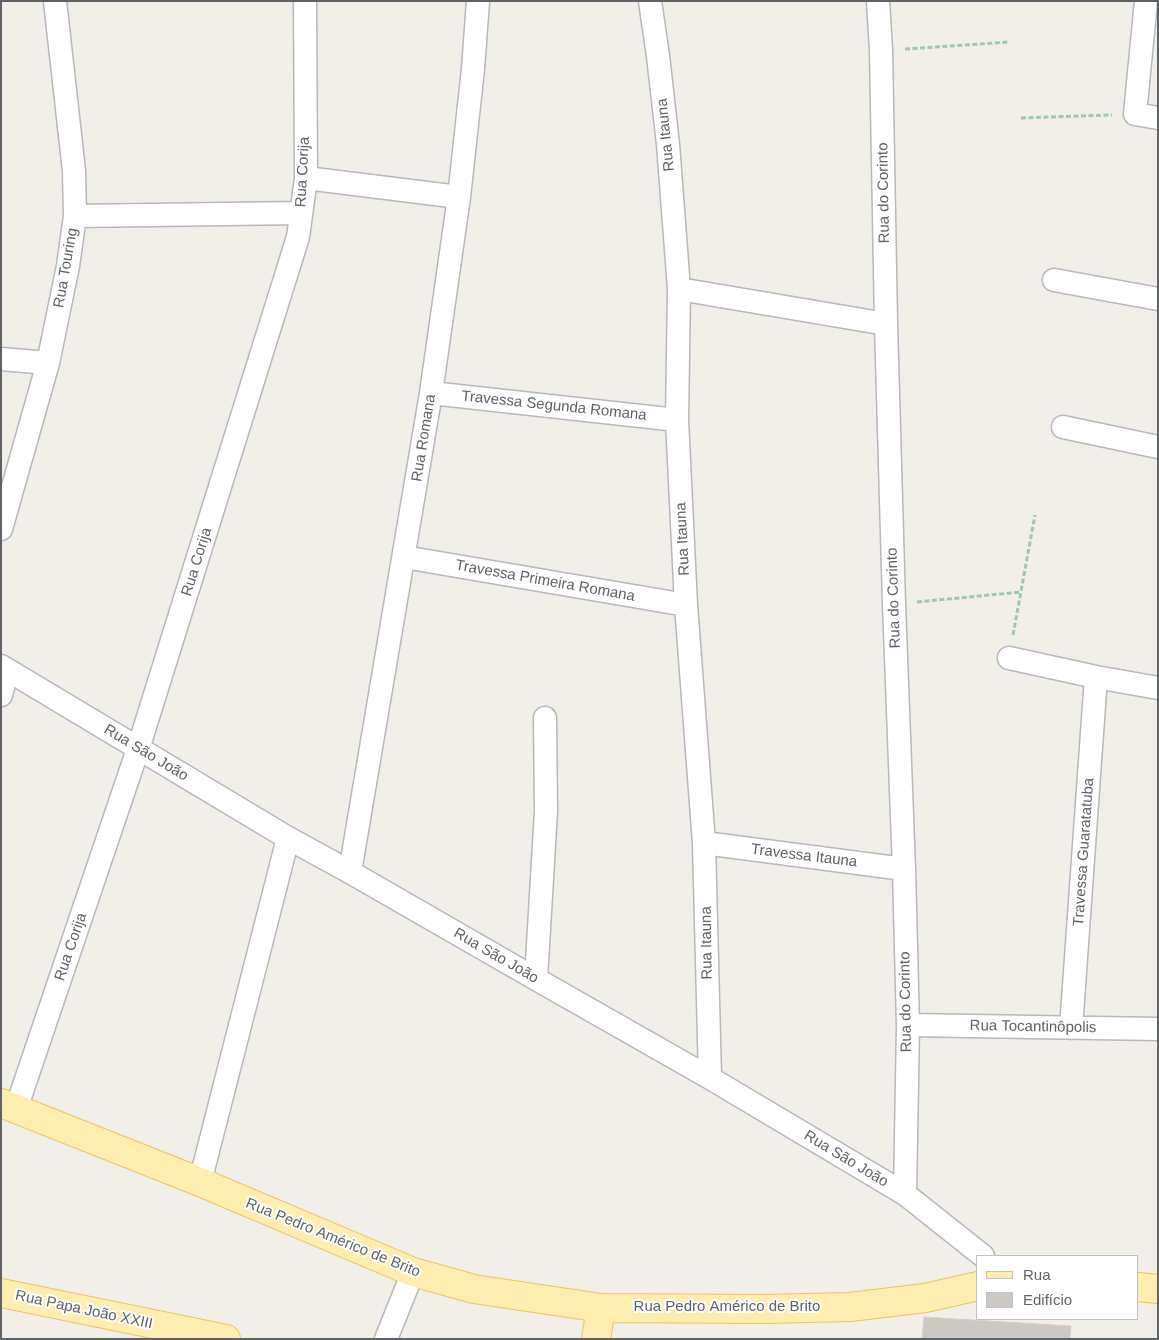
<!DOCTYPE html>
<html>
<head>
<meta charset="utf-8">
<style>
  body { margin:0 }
  #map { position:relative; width:1159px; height:1340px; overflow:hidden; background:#f1efe8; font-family:Arial,sans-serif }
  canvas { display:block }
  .frame { position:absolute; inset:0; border:2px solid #5f6368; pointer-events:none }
  .legend { position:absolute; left:976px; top:1255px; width:162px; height:65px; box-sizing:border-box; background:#fff; border:1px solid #bfc1c3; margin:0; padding:6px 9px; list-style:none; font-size:15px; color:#5f6368 }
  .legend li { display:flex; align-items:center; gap:10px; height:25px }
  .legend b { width:25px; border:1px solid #bfc1c3 }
</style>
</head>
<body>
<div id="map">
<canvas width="1159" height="1340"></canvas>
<div class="frame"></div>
<ul class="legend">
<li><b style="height:6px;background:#ffeeaf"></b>Rua</li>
<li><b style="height:14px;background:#ccc9c5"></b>Edifício</li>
</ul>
</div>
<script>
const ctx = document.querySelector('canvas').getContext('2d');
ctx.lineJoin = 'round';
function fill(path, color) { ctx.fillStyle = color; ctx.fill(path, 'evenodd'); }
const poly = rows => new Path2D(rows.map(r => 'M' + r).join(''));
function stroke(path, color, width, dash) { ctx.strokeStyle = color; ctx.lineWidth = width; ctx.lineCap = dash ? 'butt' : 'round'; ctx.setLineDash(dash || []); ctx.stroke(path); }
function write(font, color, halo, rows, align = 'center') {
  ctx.font = font + ' Arial,sans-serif'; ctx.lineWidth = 4; ctx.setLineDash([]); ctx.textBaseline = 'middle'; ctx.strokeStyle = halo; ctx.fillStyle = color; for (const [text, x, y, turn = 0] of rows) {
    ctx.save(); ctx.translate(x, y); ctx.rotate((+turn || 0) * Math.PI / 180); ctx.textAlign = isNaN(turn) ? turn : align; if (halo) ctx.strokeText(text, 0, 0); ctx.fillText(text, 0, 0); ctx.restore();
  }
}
const building = poly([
  [924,1317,1071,1326,1070,1339,922,1339,924,1317]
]);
const path = poly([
  [905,49,1009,42],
  [1021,118,1112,115],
  [917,602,1021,592],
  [1013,635,1035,515]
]);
const minor = poly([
  [650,1,658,56,668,144,679,289,677,420,686,605,704,843,710,1078],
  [878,1,881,50,886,324,894,604,904,869,908,1025,905,1194],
  [1146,1,1135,114,1158,118],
  [306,178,459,197],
  [75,216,301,213],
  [1054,280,1158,299],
  [679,289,886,324],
  [1,359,48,363],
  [431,393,677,420],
  [1063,427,1158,447],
  [1,529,48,363,68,266,75,216,74,171,55,1],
  [404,557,686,605],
  [1009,658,1096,677,1158,688],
  [1,666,288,838,350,872,536,979,710,1078,905,1194,983,1256],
  [1,695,7,670],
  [704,843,904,869],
  [350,872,431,393,459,197,473,69,478,1],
  [536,979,546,811,545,718],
  [908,1025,1158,1029],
  [1071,1028,1096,677],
  [16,1109,138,749,298,237,306,178,305,1],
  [200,1182,288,838],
  [386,1339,413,1272]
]);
const primary = poly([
  [1,1103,200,1182,413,1272,474,1289,601,1308,764,1309,850,1307,925,1298,978,1286],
  [1138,1287,1158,1289],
  [1,1293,226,1339],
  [596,1339,601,1308]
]);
const streetNames = [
  ["Rua Itauna",666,135,-96],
  ["Rua Corija",303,172,-87],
  ["Rua do Corinto",884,193,-91],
  ["Rua Touring",66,268,-80],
  ["Travessa Segunda Romana",554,406,6],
  ["Rua Romana",424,438,-81],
  ["Rua Itauna",683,539,-93],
  ["Rua Corija",197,562,-73],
  ["Travessa Primeira Romana",545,581,10],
  ["Rua do Corinto",894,598,-92],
  ["Rua São João",146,753,31],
  ["Travessa Guaratatuba",1084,852,-86],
  ["Travessa Itauna",804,856,7],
  ["Rua Itauna",707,943,-91],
  ["Rua Corija",71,947,-71],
  ["Rua São João",496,956,30],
  ["Rua do Corinto",906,1002,-91],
  ["Rua Tocantinôpolis",1033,1027,1],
  ["Rua São João",846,1159,31],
  ["Rua Pedro Américo de Brito",333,1238,22],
  ["Rua Pedro Américo de Brito",727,1307],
  ["Rua Papa João XXIII",84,1310,12]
];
fill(building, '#ccc9c5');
stroke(building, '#d6d0c6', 1);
stroke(minor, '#b5b8bc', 25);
stroke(primary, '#f2c260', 30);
stroke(path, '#9ec9a8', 3, [5, 2.5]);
stroke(minor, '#fff', 22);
stroke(primary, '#ffeeaf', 28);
write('15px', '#5f6368', '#fff', streetNames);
</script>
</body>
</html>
